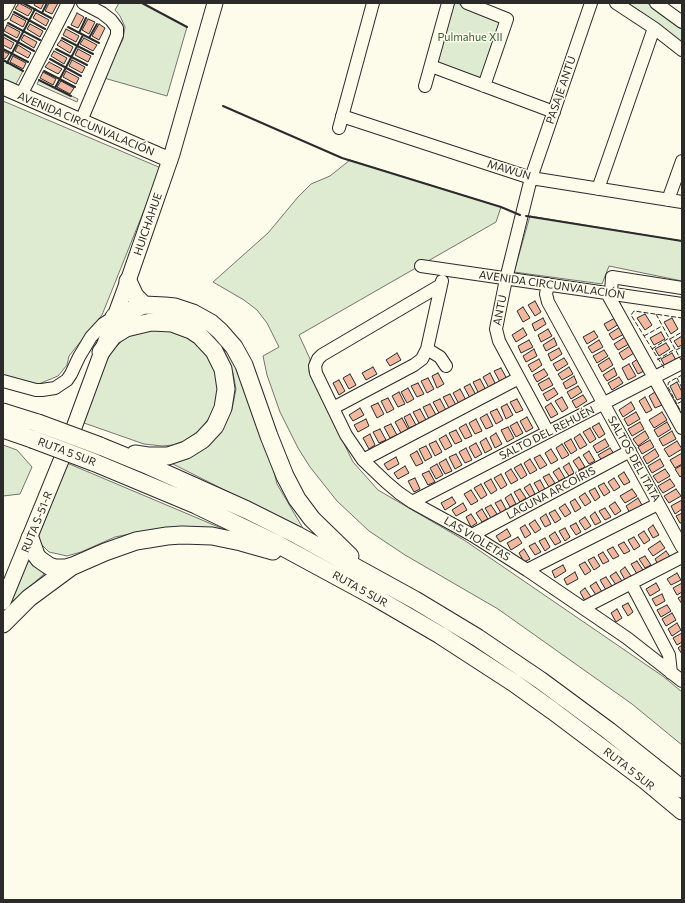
<!DOCTYPE html>
<html>
<head>
<meta charset="utf-8">
<style>
  body { margin:0 }
  #map { position:relative; width:685px; height:903px; overflow:hidden; background:#fdfbea; font-family:Commissioner,sans-serif }
  canvas { display:block }
  .frame { position:absolute; inset:0; border:4px solid #2b2b2b; pointer-events:none }
</style>
</head>
<body>
<div id="map">
<canvas width="685" height="903"></canvas>
<div class="frame"></div>
</div>
<script>
const ctx = document.querySelector('canvas').getContext('2d');
ctx.lineJoin = 'round';
function fill(path, color) { ctx.fillStyle = color; ctx.fill(path, 'evenodd'); }
const poly = rows => new Path2D(rows.map(r => 'M' + r).join(''));
function stroke(path, color, width, dash) { ctx.strokeStyle = color; ctx.lineWidth = width; ctx.lineCap = dash ? 'butt' : 'round'; ctx.setLineDash(dash || []); ctx.stroke(path); }
function write(font, color, halo, rows, align = 'center') {
  ctx.font = font + ' Commissioner,sans-serif'; ctx.lineWidth = 3; ctx.setLineDash([]); ctx.textBaseline = 'middle'; ctx.strokeStyle = halo; ctx.fillStyle = color; for (const [text, x, y, turn = 0] of rows) {
    ctx.save(); ctx.translate(x, y); ctx.rotate((+turn || 0) * Math.PI / 180); ctx.textAlign = isNaN(turn) ? turn : align; if (halo) ctx.strokeText(text, 0, 0); ctx.fillText(text, 0, 0); ctx.restore();
  }
}
const green = poly([
  [119,3,142,3,187,27,167,96,104,78,123,39,125,27,120,16,115,10,119,3],
  [452,3,457,3,502,21,481,82,436,64,452,3],
  [628,3,647,3,675,23,682,29,682,43,657,23,628,3],
  [3,60,23,71,16,84,3,79,3,60],
  [39,80,78,99,77,102,37,84,39,80],
  [3,101,161,168,102,315,69,356,67,365,58,376,29,388,3,381,3,101],
  [350,160,501,207,496,222,299,335,310,359,309,372,353,462,378,490,464,540,664,677,682,692,682,745,632,704,498,609,405,555,369,531,337,501,310,467,298,448,280,412,267,375,263,356,279,347,267,323,257,310,244,300,213,282,268,233,298,197,311,184,330,176,350,160],
  [530,216,682,241,682,281,609,266,602,284,514,272,530,216],
  [142,310,207,324,241,368,265,438,277,484,304,530,167,461,222,429,232,409,236,389,233,373,224,355,208,336,132,322,142,310],
  [152,328,176,330,191,337,213,362,218,388,217,400,213,413,200,430,184,441,173,445,162,446,144,444,84,423,103,368,111,352,122,341,133,334,152,328],
  [3,445,17,450,32,467,20,494,3,496,3,445],
  [67,463,228,531,145,531,115,537,81,552,67,556,49,552,41,544,38,536,67,463],
  [28,557,44,574,3,611,28,557]
]);
const building = poly([
  [19,3,32,10,28,16,15,9,19,3],
  [35,3,44,3,41,9,34,5,35,3],
  [49,3,58,3,52,14,45,11,49,3],
  [36,13,49,20,46,26,33,18,36,13],
  [77,13,84,17,78,28,71,25,77,13],
  [13,14,26,21,23,27,10,20,13,14],
  [88,19,95,22,89,34,82,30,88,19],
  [30,24,43,31,40,37,27,29,30,24],
  [99,24,105,28,99,40,92,36,99,24],
  [7,25,20,32,17,38,4,31,7,25],
  [66,29,79,36,76,42,63,35,66,29],
  [24,35,37,42,34,48,21,40,24,35],
  [3,37,14,43,11,49,3,45,3,37],
  [84,38,97,45,93,51,80,44,84,38],
  [61,40,73,47,70,53,57,45,61,40],
  [18,45,31,53,28,58,15,51,18,45],
  [78,49,91,56,88,62,75,55,78,49],
  [3,51,9,54,5,59,3,58,3,51],
  [54,51,67,58,64,64,51,56,54,51],
  [13,56,26,63,23,69,10,62,13,56],
  [72,60,85,67,82,73,69,66,72,60],
  [49,62,62,69,58,74,45,67,49,62],
  [66,71,79,78,76,84,63,77,66,71],
  [43,72,56,79,53,85,40,78,43,72],
  [61,81,74,88,70,94,57,87,61,81],
  [535,301,541,312,535,316,528,305,535,301],
  [523,307,530,318,523,322,517,311,523,307],
  [645,314,652,325,645,330,637,318,645,314],
  [543,318,546,324,535,331,532,324,543,318],
  [615,318,619,324,608,331,604,324,615,318],
  [672,318,678,329,671,334,664,322,672,318],
  [620,327,624,334,613,340,609,334,620,327],
  [523,328,527,335,516,342,512,335,523,328],
  [548,329,552,336,541,342,538,335,548,329],
  [594,331,598,337,587,344,583,337,594,331],
  [661,332,665,339,654,345,650,338,661,332],
  [682,336,682,345,678,347,674,341,682,336],
  [625,337,629,344,618,350,614,344,625,337],
  [554,338,557,345,546,351,543,345,554,338],
  [529,340,533,347,521,353,518,346,529,340],
  [599,340,603,347,592,353,588,347,599,340],
  [666,343,670,349,659,356,655,349,666,343],
  [630,346,634,353,623,360,619,353,630,346],
  [559,348,562,354,551,361,548,354,559,348],
  [534,349,537,356,526,362,523,356,534,349],
  [604,350,608,356,597,363,593,356,604,350],
  [397,353,401,360,390,366,386,360,397,353],
  [672,353,676,360,665,366,661,359,672,353],
  [564,358,568,364,557,371,553,364,564,358],
  [609,358,613,365,602,372,598,365,609,358],
  [639,358,646,370,638,374,632,363,639,358],
  [539,359,542,365,532,372,528,365,539,359],
  [629,364,636,376,628,380,622,368,629,364],
  [373,367,377,374,366,380,362,373,373,367],
  [569,367,573,374,562,380,558,374,569,367],
  [501,368,507,379,500,382,494,371,501,368],
  [614,368,617,375,607,381,603,375,614,368],
  [544,369,548,375,537,382,533,375,544,369],
  [438,373,444,384,437,388,432,376,438,373],
  [490,373,496,385,489,388,483,377,490,373],
  [350,374,356,385,349,389,343,378,350,374],
  [574,376,577,383,566,389,563,383,574,376],
  [619,377,623,383,612,390,608,383,619,377],
  [428,378,434,389,427,393,421,381,428,378],
  [549,378,553,385,542,391,538,384,549,378],
  [480,379,486,390,479,394,473,382,480,379],
  [339,380,345,391,339,395,333,383,339,380],
  [677,382,682,392,682,398,677,400,670,386,677,382],
  [418,383,424,394,417,397,411,386,418,383],
  [470,384,476,395,470,398,464,387,470,384],
  [578,386,582,392,571,399,567,392,578,386],
  [408,388,414,399,407,403,401,392,408,388],
  [554,388,558,394,547,401,543,394,554,388],
  [460,389,466,400,459,404,453,393,460,389],
  [399,392,405,404,398,407,392,396,399,392],
  [655,392,662,405,655,408,649,396,655,392],
  [450,394,456,405,449,408,443,397,450,394],
  [583,395,587,401,576,408,572,401,583,395],
  [562,397,568,408,562,412,555,401,562,397],
  [645,397,652,410,646,413,639,401,645,397],
  [388,398,394,409,387,413,381,401,388,398],
  [440,399,446,410,439,413,433,402,440,399],
  [517,399,523,410,516,413,510,402,517,399],
  [631,402,635,409,623,417,619,410,631,402],
  [378,403,384,414,377,418,371,406,378,403],
  [551,403,558,414,551,418,545,407,551,403],
  [430,404,436,415,429,419,423,407,430,404],
  [507,404,513,415,506,419,501,407,507,404],
  [360,408,364,415,353,421,349,415,360,408],
  [420,409,426,420,419,423,413,412,420,409],
  [497,409,503,420,496,424,490,412,497,409],
  [636,412,640,419,628,426,624,419,636,412],
  [662,412,667,420,654,428,649,420,662,412],
  [410,414,416,425,409,428,404,417,410,414],
  [487,414,493,426,486,429,480,418,487,414],
  [527,417,533,428,526,432,520,421,527,417],
  [402,418,408,429,401,433,395,422,402,418],
  [366,419,369,426,358,432,354,425,366,419],
  [476,419,482,431,475,434,469,423,476,419],
  [517,422,523,433,516,437,510,426,517,422],
  [640,422,644,429,632,436,628,429,640,422],
  [667,422,671,429,658,437,654,430,667,422],
  [599,423,605,434,599,438,592,427,599,423],
  [391,424,397,435,390,438,384,427,391,424],
  [466,424,472,436,465,439,459,428,466,424],
  [508,427,514,438,507,442,501,430,508,427],
  [590,428,596,439,590,443,583,432,590,428],
  [380,429,386,440,379,443,373,432,380,429],
  [456,430,462,441,455,444,449,433,456,430],
  [645,431,649,438,638,446,633,439,645,431],
  [672,431,676,439,663,446,659,439,672,431],
  [496,433,502,444,495,448,490,437,496,433],
  [370,434,375,445,369,449,363,438,370,434],
  [580,434,587,445,580,449,574,438,580,434],
  [446,435,452,446,445,450,439,439,446,435],
  [486,438,492,449,485,453,480,442,486,438],
  [571,439,577,450,571,454,564,443,571,439],
  [605,439,609,446,597,453,593,446,605,439],
  [650,440,654,447,642,454,638,447,650,440],
  [436,441,442,452,435,456,429,444,436,441],
  [677,441,682,449,669,457,664,449,677,441],
  [476,443,482,454,475,458,469,447,476,443],
  [562,444,569,455,562,459,556,448,562,444],
  [426,446,432,457,425,461,419,449,426,446],
  [466,448,472,460,465,463,459,452,466,448],
  [610,448,615,455,603,462,598,455,610,448],
  [551,449,558,460,551,464,545,453,551,449],
  [655,449,659,456,647,464,643,457,655,449],
  [417,451,423,463,416,466,410,455,417,451],
  [589,451,595,461,589,464,583,455,589,451],
  [682,453,682,464,675,468,670,460,682,453],
  [456,454,462,465,455,469,449,457,456,454],
  [540,455,547,465,540,469,534,458,540,455],
  [396,457,399,464,388,470,384,464,396,457],
  [579,457,585,467,579,470,573,461,579,457],
  [446,459,452,471,445,474,439,463,446,459],
  [530,459,537,470,530,474,524,463,530,459],
  [660,459,664,466,652,473,648,466,660,459],
  [569,463,574,473,569,476,563,467,569,463],
  [437,464,443,475,436,479,430,468,437,464],
  [521,464,527,475,521,479,514,468,521,464],
  [682,465,682,475,680,477,675,469,682,465],
  [405,466,409,473,398,479,394,473,405,466],
  [559,468,565,478,559,481,553,472,559,468],
  [511,469,518,480,511,484,505,473,511,469],
  [665,469,670,476,658,483,653,476,665,469],
  [429,471,435,482,428,485,422,474,429,471],
  [624,472,630,482,624,485,618,476,624,472],
  [501,474,507,485,501,489,494,478,501,474],
  [549,474,555,483,549,487,543,477,549,474],
  [415,478,420,489,414,492,408,481,415,478],
  [614,478,620,487,614,491,608,482,614,478],
  [491,479,497,490,491,494,484,483,491,479],
  [670,479,675,486,663,493,658,486,670,479],
  [540,480,545,489,540,493,534,483,540,480],
  [604,483,610,492,604,496,598,486,604,483],
  [481,484,487,495,481,499,474,488,481,484],
  [530,484,535,494,530,497,524,488,530,484],
  [595,488,600,497,595,501,589,491,595,488],
  [520,489,526,498,520,502,514,492,520,489],
  [632,489,637,496,625,503,620,496,632,489],
  [676,489,681,496,669,503,664,496,676,489],
  [471,490,478,501,471,505,464,494,471,490],
  [585,493,591,502,585,506,579,497,585,493],
  [511,494,516,504,510,507,505,498,511,494],
  [452,497,456,503,445,510,441,503,452,497],
  [638,498,642,505,630,513,626,506,638,498],
  [575,499,581,508,575,512,570,502,575,499],
  [501,500,506,509,501,513,495,503,501,500],
  [682,500,682,509,675,514,671,506,682,500],
  [615,502,621,511,615,515,609,506,615,502],
  [463,503,467,510,456,516,452,510,463,503],
  [565,504,571,513,565,517,559,508,565,504],
  [491,505,497,514,491,518,485,508,491,505],
  [605,508,611,517,605,520,599,511,605,508],
  [482,509,488,519,482,522,476,513,482,509],
  [555,510,561,519,555,523,549,513,555,510],
  [595,512,601,522,595,525,590,516,595,512],
  [682,513,682,523,680,523,676,516,682,513],
  [471,514,477,523,471,527,466,517,471,514],
  [546,514,551,524,545,527,540,518,546,514],
  [585,517,591,526,585,530,579,521,585,517],
  [535,520,541,529,535,533,529,524,535,520],
  [576,523,581,532,576,535,570,526,576,523],
  [525,525,531,534,525,538,520,528,525,525],
  [653,525,659,535,653,538,648,529,653,525],
  [565,528,570,537,565,541,559,531,565,528],
  [507,529,511,536,500,542,496,536,507,529],
  [644,531,650,540,644,544,638,535,644,531],
  [555,532,561,542,555,545,549,536,555,532],
  [518,537,522,543,511,550,507,543,518,537],
  [634,537,640,546,634,550,628,540,634,537],
  [545,538,550,547,545,551,539,541,545,538],
  [660,541,665,548,653,556,648,549,660,541],
  [624,542,630,551,624,554,618,545,624,542],
  [535,543,541,552,535,555,529,546,535,543],
  [613,547,619,556,613,559,607,550,613,547],
  [524,549,530,559,524,562,519,553,524,549],
  [666,551,671,558,659,566,655,559,666,551],
  [603,552,609,561,603,564,598,555,603,552],
  [645,556,651,565,645,568,639,559,645,556],
  [594,557,600,566,594,570,588,560,594,557],
  [637,561,643,570,637,574,631,564,637,561],
  [585,562,591,571,585,575,579,565,585,562],
  [563,565,566,571,555,578,552,571,563,565],
  [625,567,631,576,625,580,620,571,625,567],
  [575,572,578,579,567,585,564,579,575,572],
  [616,572,622,581,616,585,610,576,616,572],
  [677,573,681,580,671,585,667,579,677,573],
  [606,577,612,586,606,590,600,580,606,577],
  [596,582,602,592,596,595,590,586,596,582],
  [656,583,660,590,650,596,646,589,656,583],
  [682,583,682,592,677,595,673,588,682,583],
  [585,588,591,597,585,601,580,592,585,588],
  [662,594,665,601,656,606,652,599,662,594],
  [682,596,682,604,678,598,682,596],
  [628,603,633,612,628,616,622,606,628,603],
  [667,605,671,611,661,617,657,610,667,605],
  [617,609,622,618,616,622,611,613,617,609],
  [672,613,676,620,666,626,662,619,672,613],
  [677,623,681,630,672,636,668,629,677,623],
  [682,633,682,642,677,645,673,638,682,633],
  [682,645,682,654,678,648,682,645]
]);
const minor = poly([
  [467,3,507,19,484,86],
  [616,3,654,28,682,50],
  [656,3,682,22],
  [3,14,9,3],
  [431,66,554,112],
  [425,86,448,3],
  [21,95,68,3],
  [342,116,531,178,682,202],
  [81,121,117,35,117,28,111,20,102,13,83,3],
  [339,128,373,3],
  [598,189,654,28],
  [668,200,682,161],
  [421,266,682,304],
  [548,284,546,294,548,302,682,547],
  [441,285,322,355,318,359,315,366,316,373,346,435,363,460,386,482,399,493,412,502,472,535,527,570,627,638,682,681],
  [607,293,682,428],
  [611,294,612,277,682,288],
  [427,349,440,357,446,366],
  [3,381,36,390,42,390,55,388,67,380,71,374,79,357,91,337,103,324,114,317],
  [333,408,414,365,422,359,427,349,442,281],
  [548,432,499,341,496,329,506,279,531,178,591,3],
  [363,460,519,378],
  [412,502,682,363],
  [472,535,630,451],
  [527,570,658,504],
  [631,583,669,655,671,673],
  [583,608,682,557]
]);
const major = poly([
  [3,87,170,160],
  [3,602,69,441,128,281,172,154,215,3]
]);
const highway = poly([
  [128,281,135,296,144,305],
  [114,317,144,305,165,306,175,307,193,313,211,323,220,331,234,347,244,365,269,436,285,476,297,499,312,519,350,556],
  [101,352,113,336,126,328,151,322,172,323,191,330,200,336,214,351,223,369,226,389,223,408,215,426,202,440,186,450,168,456,148,456,135,454],
  [3,412,38,423],
  [3,429,32,439],
  [100,446,149,466,247,510,297,535,415,600,478,638,540,680,609,731,682,789],
  [93,462,196,505,277,544,373,596,440,635,514,683,553,711,646,781,682,811],
  [30,538,36,555,39,559,49,566,55,568,66,568,73,566,105,552,136,541,167,536,182,535,212,536,241,542,273,551],
  [3,624,29,598,71,567]
]);
const highwayBridge = poly([
  [38,423,100,446],
  [32,439,93,462]
]);
const fence = poly([
  [656,314,681,360],
  [644,336,662,326],
  [670,339,682,332],
  [652,349,669,338],
  [676,350,682,347],
  [657,360,675,349],
  [664,368,631,315,634,311,682,318],
  [677,378,682,388],
  [682,401,677,404,682,414],
  [677,404,668,387,668,384,669,382,682,375]
]);
const wall = poly([
  [23,3,51,18],
  [142,3,187,27],
  [14,12,45,29],
  [42,13,47,3],
  [8,23,40,40],
  [68,27,99,43],
  [79,33,86,18],
  [3,34,34,51],
  [62,38,93,54],
  [89,38,97,24],
  [3,49,28,62],
  [56,49,87,65],
  [50,59,81,76],
  [3,60,23,71],
  [7,63,35,9],
  [44,71,75,87],
  [39,80,71,96],
  [55,88,83,35],
  [223,106,342,158,501,207,520,215],
  [526,216,682,241]
]);
const parkNames = [
  ["Pulmahue XII",470,37]
];
const streetNames = [
  ["PASAJE ANTU",561,90,-71],
  ["AVENIDA CIRCUNVALACIÓN",86,124,23],
  ["MAWUN",509,170,17],
  ["HUICHAHUE",148,224,-71],
  ["AVENIDA CIRCUNVALACIÓN",552,285,8],
  ["ANTU",500,310,-79],
  ["SALTO DEL REHUÉN",547,433,-27],
  ["RUTA 5 SUR",67,452,21],
  ["SALTOS DEL ITATA",634,459,61],
  ["LAGUNA ARCOÍRIS",551,493,-28],
  ["RUTA S-51-R",37,522,-68],
  ["LAS VIOLETAS",477,539,31],
  ["RUTA 5 SUR",360,589,29],
  ["RUTA 5 SUR",629,769,38]
];
fill(green, '#deebd1');
stroke(green, '#74746e', 1);
fill(building, '#f2b8a0');
stroke(building, '#2b2b2b', 1);
stroke(minor, '#2b2b2b', 14);
stroke(major, '#2b2b2b', 17);
stroke(highway, '#2b2b2b', 19);
stroke(minor, '#fdfbea', 12);
stroke(major, '#fdfbea', 15);
stroke(highway, '#fdfbea', 17);
stroke(highwayBridge, '#2b2b2b', 19, []);
stroke(highwayBridge, '#fdfbea', 17);
stroke(fence, '#2b2b2b', 1, [5, 2]);
stroke(wall, '#2b2b2b', 2);
write('11px', '#34623c', '#fdfbea', parkNames);
write('11px', '#2b2b2b', '#fdfbea', streetNames);
</script>
</body>
</html>
